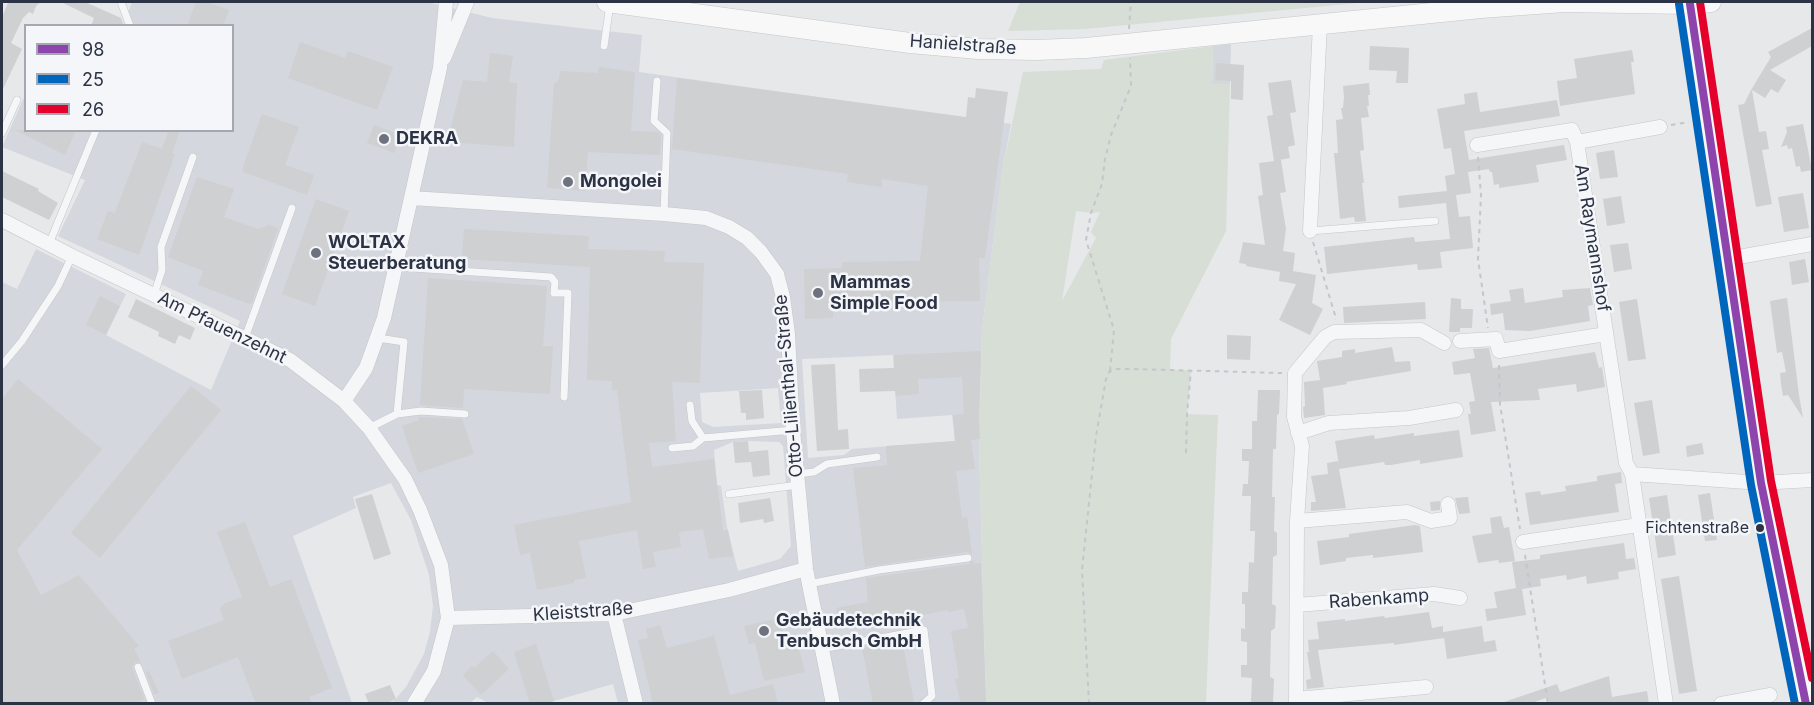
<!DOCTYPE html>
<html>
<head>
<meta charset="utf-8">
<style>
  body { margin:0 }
  #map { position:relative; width:1814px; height:705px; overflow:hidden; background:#e6e8ea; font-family:Inter,sans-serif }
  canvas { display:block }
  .frame { position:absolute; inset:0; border:3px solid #2c3344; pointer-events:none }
  .legend { position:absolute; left:24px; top:24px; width:210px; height:108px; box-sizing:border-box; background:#f4f6f9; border:2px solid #a4a8b1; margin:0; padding:8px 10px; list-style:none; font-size:18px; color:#2c3344 }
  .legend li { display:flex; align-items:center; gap:12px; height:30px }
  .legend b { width:30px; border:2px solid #a4a8b1 }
</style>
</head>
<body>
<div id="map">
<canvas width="1814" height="705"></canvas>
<div class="frame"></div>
<ul class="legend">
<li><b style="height:8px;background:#8e44ad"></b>98</li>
<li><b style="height:8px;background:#0065bd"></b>25</li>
<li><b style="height:8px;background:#e4002b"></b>26</li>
</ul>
</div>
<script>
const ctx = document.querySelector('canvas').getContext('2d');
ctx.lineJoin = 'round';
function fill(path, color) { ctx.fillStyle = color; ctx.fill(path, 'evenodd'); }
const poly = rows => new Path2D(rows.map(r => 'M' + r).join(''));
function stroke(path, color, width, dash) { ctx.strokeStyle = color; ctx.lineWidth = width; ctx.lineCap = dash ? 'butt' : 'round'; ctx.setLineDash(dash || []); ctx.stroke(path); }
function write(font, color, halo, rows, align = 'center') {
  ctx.font = font + ' Inter,sans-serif'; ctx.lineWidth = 5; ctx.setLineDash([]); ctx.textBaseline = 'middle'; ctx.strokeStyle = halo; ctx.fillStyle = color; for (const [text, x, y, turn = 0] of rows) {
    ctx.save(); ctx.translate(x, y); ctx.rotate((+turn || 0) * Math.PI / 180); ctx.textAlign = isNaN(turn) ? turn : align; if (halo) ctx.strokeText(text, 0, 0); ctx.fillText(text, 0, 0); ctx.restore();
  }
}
const built = poly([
  [132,2,427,2,492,18,642,35,639,72,1011,124,1002,172,982,330,979,445,986,703,618,703,613,684,547,703,488,703,477,697,470,703,392,703,406,687,424,654,430,632,433,606,429,575,411,520,391,483,353,497,356,508,293,536,352,703,2,703,2,282,17,289,36,249,126,294,106,335,211,390,240,321,58,236,85,180,2,147,25,95,26,130,232,130,232,26,124,25],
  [893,355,897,419,952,415,955,441,852,449,844,455,808,458,802,359],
  [778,388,781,423,713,427,702,422,700,393],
  [748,441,779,442,783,446,791,546,780,559,738,571,727,527,721,486,717,485,714,450,733,442],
  [1231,44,1230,84,1212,84,1213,46]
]);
const green = poly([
  [1020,2,1368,2,1085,29,1008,31],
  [1213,46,1212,84,1230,84,1226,231,1171,339,1170,370,1191,370,1187,414,1218,415,1206,703,986,704,979,445,982,330,1002,172,1023,72,1101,69,1104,60],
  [1076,211,1091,213,1100,212,1091,232,1096,238,1062,301]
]);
const building = poly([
  [6,2,41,2,36,6,33,14,29,12,23,18,11,43,22,49,2,91,2,17,8,3],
  [61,2,85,2,121,18,124,26,91,26,94,18],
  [196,2,207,2,229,10,223,26,187,26],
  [1812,28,1812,46,1770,70,1786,80,1778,93,1771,89,1765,98,1752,90,1759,132,1766,131,1769,149,1762,150,1772,204,1756,207,1738,105,1744,104,1751,90,1771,57,1768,52],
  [300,42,345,58,348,51,393,67,377,110,288,78],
  [1370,46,1409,48,1408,83,1396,83,1397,71,1369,70],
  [1632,50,1634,62,1631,62,1635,94,1560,106,1557,81,1577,78,1574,59],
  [490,53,513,56,509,83,517,83,514,147,447,142,463,80,487,82],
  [1216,63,1244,65,1243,100,1231,99,1231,81,1215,80],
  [599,67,635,72,631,131,658,132,661,135,660,155,588,152,585,191,547,188,554,84,559,80,560,71,598,73],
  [677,78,966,117,968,97,975,98,976,88,1008,92,985,258,979,258,980,301,833,303,833,318,805,319,804,269,842,268,842,262,920,261,928,186,882,179,882,187,847,182,848,174,672,149],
  [1291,80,1296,112,1290,113,1295,145,1288,147,1290,158,1279,160,1281,160,1286,192,1280,193,1286,229,1283,251,1295,253,1293,271,1316,275,1312,303,1323,309,1310,335,1279,320,1296,284,1279,281,1280,272,1246,266,1246,264,1239,263,1243,242,1265,245,1258,196,1263,195,1259,163,1274,161,1267,116,1273,115,1268,83],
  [1369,83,1370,95,1368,95,1369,106,1367,106,1369,117,1361,118,1364,150,1360,151,1364,183,1362,183,1366,221,1355,222,1354,217,1340,219,1334,153,1338,153,1336,120,1343,119,1341,108,1343,108,1344,97,1343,86],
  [1477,92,1480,112,1557,100,1560,116,1464,131,1469,160,1564,145,1567,160,1536,165,1539,182,1499,188,1499,184,1494,185,1492,172,1490,172,1489,169,1468,172,1471,193,1456,195,1459,217,1470,216,1473,248,1440,252,1442,268,1418,270,1417,264,1327,274,1324,247,1414,237,1415,242,1450,239,1446,203,1399,208,1398,196,1447,191,1445,176,1455,174,1451,148,1444,149,1437,109,1465,104,1464,94],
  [262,114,299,127,285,165,314,175,307,195,243,172,243,167],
  [1803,124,1812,170,1801,172,1800,166,1796,167,1792,148,1788,149,1787,145,1781,147,1787,132,1786,127],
  [374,125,401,135,394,153,367,143],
  [15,130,76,130,65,155],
  [169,130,180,130,172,153,175,154,139,255,97,239,108,211,115,213,142,142,162,149],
  [1614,150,1618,177,1600,179,1596,153],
  [2,171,39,189,38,191,58,203,49,220,2,197],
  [197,177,234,189,224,217,258,229,269,225,278,228,252,303,249,304,198,285,203,271,168,257],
  [1803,193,1809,228,1784,232,1778,197],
  [1621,196,1625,223,1607,226,1603,199],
  [316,199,349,211,315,306,282,294],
  [464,229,589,236,588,249,665,251,664,262,704,263,700,383,672,382,676,441,649,443,652,467,714,459,723,531,728,530,733,556,709,559,703,529,679,532,681,547,653,552,656,567,643,569,637,530,579,541,586,578,574,580,574,583,537,590,530,553,520,555,514,525,631,502,617,390,612,390,612,381,587,380,590,267,462,259],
  [1628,243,1632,269,1614,272,1610,245],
  [1805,259,1809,282,1792,285,1789,262],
  [428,278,547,286,543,346,553,346,550,394,464,389,463,408,420,405],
  [1523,288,1525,303,1563,297,1562,290,1590,288,1593,305,1588,306,1590,321,1530,331,1505,330,1503,313,1491,315,1490,304,1511,301,1509,290],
  [100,296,120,306,106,335,86,325],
  [1451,298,1461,299,1461,309,1473,309,1472,328,1460,328,1460,332,1449,332],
  [1787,298,1799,395,1803,418,1788,395,1783,396,1781,384,1780,373,1786,372,1782,352,1777,353,1770,301],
  [136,299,195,328,190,340,179,335,175,344,158,336,159,332,128,317],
  [1637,299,1646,359,1628,361,1619,302],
  [1425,302,1426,319,1344,323,1343,307],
  [1227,335,1251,336,1250,360,1227,359],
  [1392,347,1395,362,1410,361,1411,371,1346,382,1347,384,1323,388,1325,415,1304,418,1303,407,1305,406,1304,382,1320,380,1317,361,1342,357,1342,351,1355,349,1355,353],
  [1489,348,1493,368,1595,352,1599,368,1602,367,1605,387,1577,392,1576,384,1538,389,1540,400,1491,402,1496,431,1471,435,1468,414,1471,414,1469,402,1475,401,1470,373,1454,375,1452,362,1475,358,1473,349],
  [981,351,979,413,980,439,971,440,975,469,956,471,962,518,967,517,972,554,967,552,865,567,853,468,887,465,886,446,955,441,953,415,964,414,962,377,918,379,919,394,896,396,895,391,860,392,859,369,894,368,894,355],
  [835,364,838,430,848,429,849,449,817,451,811,365],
  [18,379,102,449,17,550,41,595,79,575,139,646,134,649,141,662,135,662,132,667,144,699,135,704,2,704,2,399],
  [191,386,221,410,100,558,71,533],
  [762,390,764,418,746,420,746,413,741,413,739,391],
  [1258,390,1280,390,1279,414,1277,415,1276,449,1273,449,1272,497,1275,497,1274,531,1277,533,1277,555,1273,557,1272,604,1276,606,1275,628,1271,631,1270,677,1274,679,1273,703,1251,702,1252,678,1241,677,1241,665,1247,665,1247,642,1241,641,1241,628,1245,629,1245,604,1242,604,1242,592,1248,592,1249,562,1254,563,1255,531,1250,531,1251,496,1242,496,1243,484,1248,484,1249,461,1242,461,1242,449,1252,449,1252,421,1257,421],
  [1652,400,1660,453,1643,456,1634,403],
  [419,417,462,419,474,454,418,473,402,426,419,420],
  [1459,430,1463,457,1420,464,1420,460,1391,465,1385,465,1384,462,1339,469,1346,508,1311,511,1311,502,1316,502,1311,476,1328,474,1327,463,1338,461,1339,465,1335,441,1374,435,1375,439,1414,433,1414,436],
  [748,441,749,452,768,450,770,475,753,477,751,462,735,463,733,442],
  [1702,443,1704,454,1687,457,1686,446],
  [1621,472,1622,483,1615,484,1619,512,1530,525,1525,493,1540,491,1541,495,1566,491,1565,486,1597,481,1597,476],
  [1710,493,1717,540,1705,541,1698,495],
  [372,494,391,554,374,560,355,499],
  [1667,495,1676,555,1658,558,1649,498],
  [1468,497,1470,513,1459,514,1455,498],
  [770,498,774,521,764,523,763,519,740,523,738,503],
  [1440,501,1440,510,1431,511,1430,502],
  [1501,516,1504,528,1509,527,1515,561,1499,563,1498,560,1478,563,1472,536,1492,533,1490,518],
  [245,522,270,587,291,579,332,688,309,697,312,704,256,704,238,657,182,679,168,641,224,620,220,609,225,603,242,597,217,532],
  [1415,525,1420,526,1423,552,1373,558,1373,555,1346,558,1346,561,1320,565,1317,541,1349,537,1349,534],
  [1624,543,1626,559,1634,558,1636,569,1618,572,1619,579,1587,584,1586,576,1567,580,1566,575,1540,579,1541,586,1522,589,1526,615,1487,621,1485,609,1497,608,1494,592,1516,588,1512,562,1540,559,1540,555],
  [973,560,974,564,981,563,986,704,961,704,955,679,959,678,951,631,968,628,964,609,948,612,948,610,873,625,873,623,840,629,836,608,868,602,866,578,969,564],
  [1679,576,1697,691,1679,694,1661,579],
  [1429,612,1432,628,1443,626,1443,632,1482,626,1484,642,1495,640,1497,651,1447,659,1444,637,1444,638,1394,645,1394,643,1318,650,1324,687,1307,689,1306,680,1311,679,1307,652,1311,651,1309,652,1308,640,1319,639,1317,622,1345,619,1345,621,1384,616,1385,618],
  [780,618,784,636,795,633,805,672,764,681,755,643,749,644,744,626],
  [660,625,667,648,714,636,730,695,773,684,778,704,653,704,638,640,648,638,646,629],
  [902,640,914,702,904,704,873,704,862,648],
  [536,644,554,701,547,704,530,704,514,652],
  [493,651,509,669,481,695,463,675,472,666,474,668],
  [149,671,159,693,154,694,146,672],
  [1609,676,1612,697,1647,691,1649,704,1549,704,1548,697,1530,704,1504,704,1504,702,1557,684,1560,692],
  [390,685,396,699,386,704,369,704,365,694]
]);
const path = poly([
  [1129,29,1131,2],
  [1671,125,1689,122],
  [1478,157,1481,195,1478,259,1488,328],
  [1313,242,1335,315,1335,320],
  [1499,365,1500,404,1520,529],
  [1110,371,1114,330,1086,240,1091,213,1102,184,1105,159,1111,135,1131,86,1130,58],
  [1186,453,1187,414,1191,370],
  [1525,555,1548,704],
  [1089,704,1082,570,1096,436,1106,379,1109,372,1115,369,1131,369,1282,373]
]);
const service = poly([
  [121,2,130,26],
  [604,46,610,4],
  [657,81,654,121,667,133,664,214],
  [2,133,17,100],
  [1310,231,1435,221],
  [49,244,96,130],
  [397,267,551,277,555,282,554,293,568,293,564,397],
  [154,295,162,270,161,247,193,157],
  [245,338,292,208],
  [2,365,22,341,58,286,72,256],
  [690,405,692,421,703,438,793,430],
  [397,414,421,411,465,414],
  [369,428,397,414,404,342,378,338],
  [672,448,693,446,703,438],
  [797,474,814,472,827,464,877,457],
  [729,494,798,485],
  [809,584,879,570,968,558],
  [821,649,924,630,932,696,923,704],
  [138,667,152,704]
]);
const minor = poly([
  [446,2,440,68,411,198,664,214,706,218,729,227,747,238,761,252,777,274,783,297,788,334,793,430,806,569,833,704],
  [444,58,467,2],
  [1577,142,1626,463,1632,474,1666,704],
  [1477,145,1572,130,1577,142,1660,127],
  [2,220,72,256,290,360,344,401,369,428,405,479,420,510,441,565,448,618,434,671,414,704],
  [1310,231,1320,24],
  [1727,259,1812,244],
  [1460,341,1496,339,1499,351,1606,334],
  [344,401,366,368,384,318,411,198],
  [1298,433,1329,423,1409,418,1456,410],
  [1632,474,1761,483,1812,480],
  [1297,521,1407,512,1431,521,1450,518,1448,504],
  [1523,542,1639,525],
  [1297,605,1434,594,1460,598],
  [614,614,636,704],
  [448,618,614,614,729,590,806,569],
  [1296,699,1426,687],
  [1296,704,1297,521,1302,446,1294,417,1295,373,1325,337,1334,332,1421,330,1444,343],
  [1721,704,1770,695]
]);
const secondary = poly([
  [607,2,910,43,978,49,1036,50,1086,48,1481,8,1564,2,1690,4,1711,2],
  [1689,2,1761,483,1801,673,1806,704]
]);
const bus1 = poly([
  [1690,4,1761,483,1806,704]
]);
const bus2 = poly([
  [1679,4,1751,485,1795,704]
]);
const bus3 = poly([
  [1700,2,1771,481,1812,678]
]);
const markers = [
  [384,139,6,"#6d727e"],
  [568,182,6,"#6d727e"],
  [316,253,6,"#6d727e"],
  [818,293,6,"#6d727e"],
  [1760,528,5,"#2c3344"],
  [764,631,6,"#6d727e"]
];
const busNames = [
  ["Fichtenstraße",1749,528]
];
const streetNames = [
  ["Hanielstraße",963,45,4],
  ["Am Raymannshof",1592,238,81],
  ["Am Pfauenzehnt",222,328,26],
  ["Otto-Lilienthal-Straße",789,386,-95],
  ["Rabenkamp",1379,599,-4],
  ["Kleiststraße",583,612,-4]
];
const poiNames = [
  ["DEKRA",396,139],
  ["Mongolei",580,182],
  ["WOLTAX",328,243],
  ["Steuerberatung",328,264],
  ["Mammas",830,283],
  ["Simple Food",830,304],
  ["Gebäudetechnik",776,621],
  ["Tenbusch GmbH",776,642]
];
fill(built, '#d4d7dd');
fill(green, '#d6ded6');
fill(building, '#ced0d2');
stroke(service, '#c4c6c8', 8);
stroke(minor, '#c4c6c8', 15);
stroke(secondary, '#c4c6c8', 21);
stroke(path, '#c5c6ca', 2, [4.5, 4.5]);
stroke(service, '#f5f6f7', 7);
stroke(minor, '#f5f6f7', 14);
stroke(secondary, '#f8f8f8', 20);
stroke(bus1, '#8e44ad', 8);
stroke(bus2, '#0065bd', 8);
stroke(bus3, '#e4002b', 8);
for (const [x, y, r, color] of markers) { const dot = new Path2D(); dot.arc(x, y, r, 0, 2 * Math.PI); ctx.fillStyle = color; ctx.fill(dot); stroke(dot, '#f4f6f9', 2); }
write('16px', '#2c3344', '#f4f6f9', busNames, 'right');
write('18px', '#2c3344', '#f4f6f9', streetNames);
write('bold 18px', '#2c3344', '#f4f6f9', poiNames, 'left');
</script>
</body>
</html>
